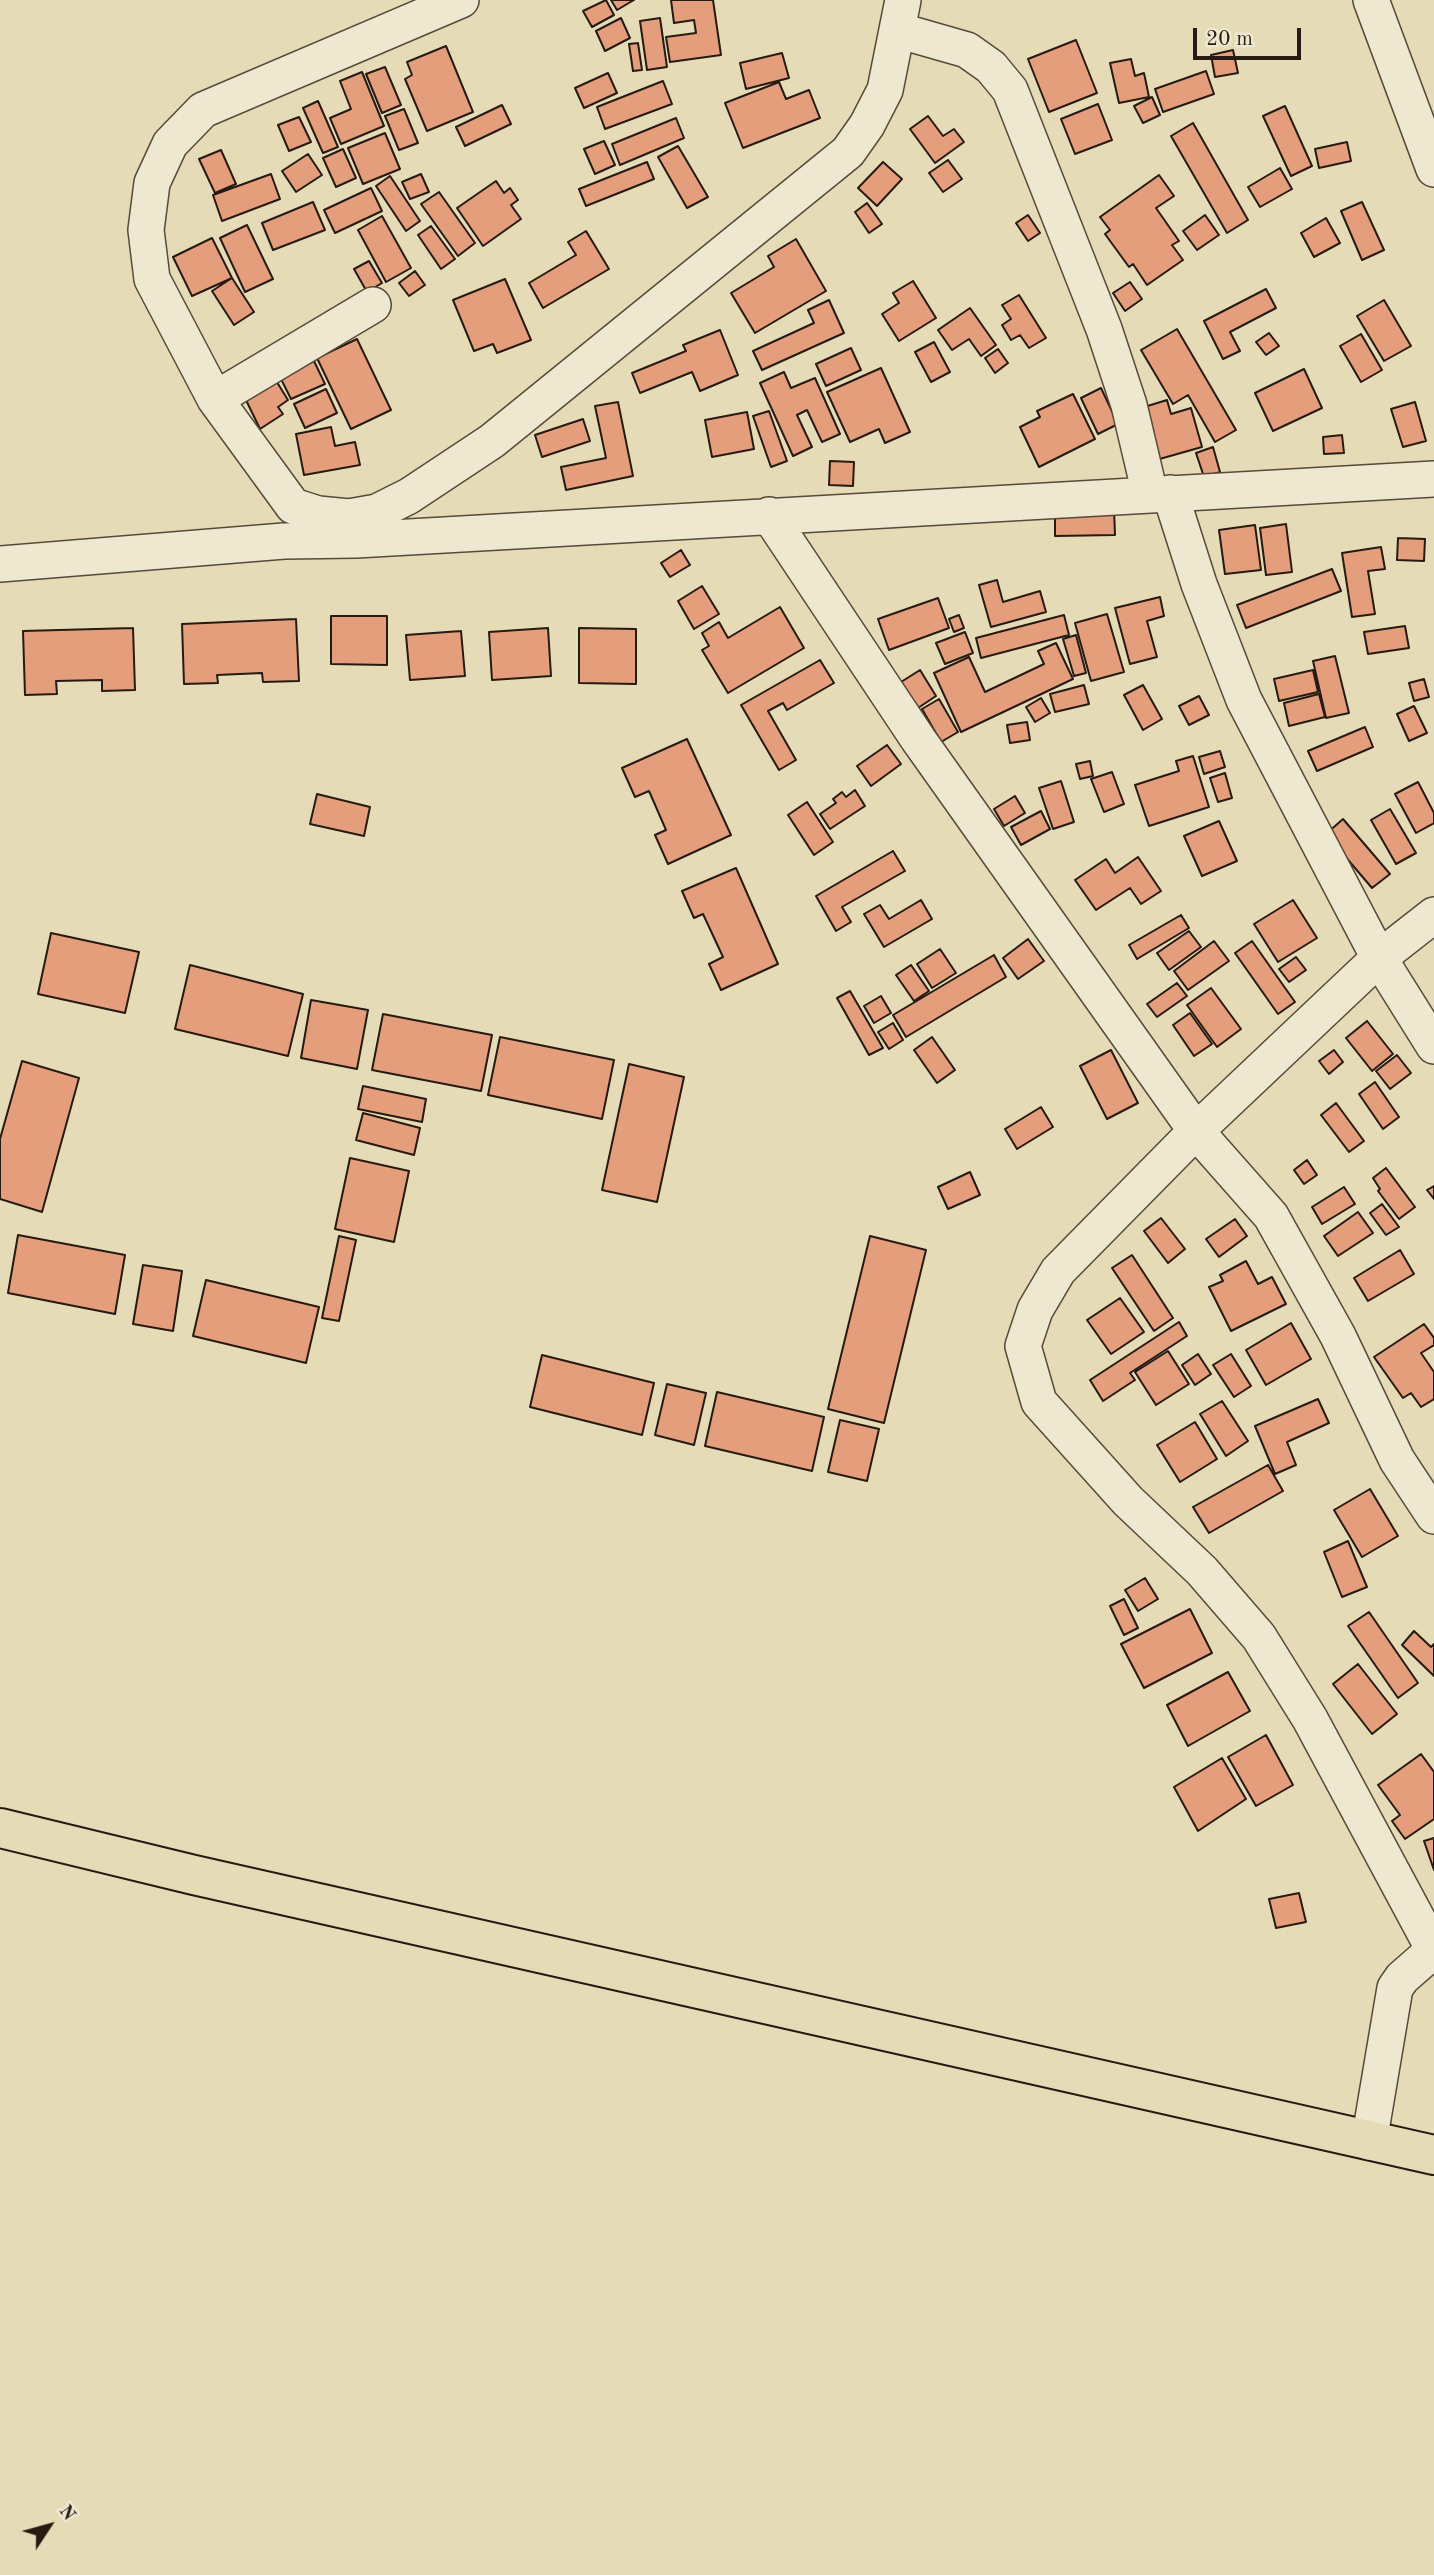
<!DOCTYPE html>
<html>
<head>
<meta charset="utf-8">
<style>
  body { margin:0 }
  #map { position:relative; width:1434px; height:2575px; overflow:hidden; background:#e5dbb6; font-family:"Old Standard TT",serif }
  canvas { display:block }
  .north { position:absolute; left:14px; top:2491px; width:70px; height:70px; -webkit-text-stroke:5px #eee8d0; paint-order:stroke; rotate:54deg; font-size:19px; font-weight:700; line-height:28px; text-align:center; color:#261a11 }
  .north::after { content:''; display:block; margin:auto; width:24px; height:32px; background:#261a11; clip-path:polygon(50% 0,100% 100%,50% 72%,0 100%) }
  .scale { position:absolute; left:1193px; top:28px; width:108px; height:32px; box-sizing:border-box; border:4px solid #261a11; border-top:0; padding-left:9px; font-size:21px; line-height:24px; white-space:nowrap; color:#261a11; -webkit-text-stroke:5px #eee8d0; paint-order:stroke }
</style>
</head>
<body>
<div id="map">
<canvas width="1434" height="2575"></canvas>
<div class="north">N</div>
<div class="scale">20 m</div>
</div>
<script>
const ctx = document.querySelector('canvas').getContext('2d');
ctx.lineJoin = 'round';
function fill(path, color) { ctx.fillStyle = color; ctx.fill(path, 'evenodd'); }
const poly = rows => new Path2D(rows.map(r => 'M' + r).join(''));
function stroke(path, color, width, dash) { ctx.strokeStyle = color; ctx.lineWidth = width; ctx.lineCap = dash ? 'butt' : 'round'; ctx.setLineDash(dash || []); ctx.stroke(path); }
const building = poly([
  [606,0,614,15,592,27,583,11,606,0],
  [611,0,634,0,617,10,611,0],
  [671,0,713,0,721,55,670,62,666,37,696,33,694,20,674,23,671,0],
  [621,18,630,38,605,51,596,31,621,18],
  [660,18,667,67,647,70,640,21,660,18],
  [1076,40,1097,93,1049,112,1028,59,1076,40],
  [638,43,642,70,633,71,629,44,638,43],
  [446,46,473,112,427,131,405,79,412,75,407,62,446,46],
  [1233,50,1238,73,1215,77,1211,55,1233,50],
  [782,53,789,78,746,89,740,63,782,53],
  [1131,59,1135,76,1144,73,1149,97,1119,103,1110,63,1131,59],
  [385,67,401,105,382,113,366,74,385,67],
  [1206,71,1214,94,1163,112,1155,89,1206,71],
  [362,72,384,126,341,144,330,118,351,109,340,81,362,72],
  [608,73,617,93,584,108,575,88,608,73],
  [663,81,672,104,605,129,597,107,663,81],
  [779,82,786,99,809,90,820,118,743,148,725,103,779,82],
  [1152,97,1160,115,1143,123,1134,106,1152,97],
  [318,101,338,147,323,153,303,108,318,101],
  [1098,104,1112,140,1075,154,1061,119,1098,104],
  [502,105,511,124,465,146,456,127,502,105],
  [1285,106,1312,166,1291,176,1263,116,1285,106],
  [404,109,418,143,399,150,385,116,404,109],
  [928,116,943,136,954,129,964,142,935,163,910,129,928,116],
  [299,117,311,142,289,151,278,125,299,117],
  [676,118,684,138,620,165,612,144,676,118],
  [1193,123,1248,220,1227,233,1171,136,1193,123],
  [385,133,400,169,363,184,348,148,385,133],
  [604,141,615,165,595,174,584,149,604,141],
  [1347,142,1351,161,1319,168,1315,149,1347,142],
  [678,146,708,197,687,208,658,157,678,146],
  [343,149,356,178,336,187,323,158,343,149],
  [221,150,236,184,215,193,199,159,221,150],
  [308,154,322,175,296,192,282,171,308,154],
  [948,160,962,179,943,192,929,173,948,160],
  [647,162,654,179,586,206,579,189,647,162],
  [883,162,902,179,877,206,858,188,883,162],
  [1280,168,1292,189,1260,207,1248,187,1280,168],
  [271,174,280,199,222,221,213,195,271,174],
  [421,174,429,192,410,199,402,182,421,174],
  [1159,175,1174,196,1156,208,1179,241,1172,245,1183,260,1147,285,1133,264,1129,267,1105,234,1110,230,1100,217,1159,175],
  [390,176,420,221,406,231,376,186,390,176],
  [496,181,504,193,510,188,518,200,511,205,521,219,483,246,457,208,496,181],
  [371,188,382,211,335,233,324,210,371,188],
  [439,192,475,243,458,256,421,204,439,192],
  [313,202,325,230,273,250,262,223,313,202],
  [1362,202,1384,250,1362,260,1341,211,1362,202],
  [867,203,882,224,869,233,855,212,867,203],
  [1028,215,1040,233,1028,241,1016,223,1028,215],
  [1205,215,1219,235,1197,250,1183,231,1205,215],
  [382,216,411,268,386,282,358,230,382,216],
  [1326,218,1340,243,1314,257,1301,233,1326,218],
  [247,225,273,279,245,292,220,238,247,225],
  [431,226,455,259,441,269,418,235,431,226],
  [586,231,609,269,543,308,529,283,576,255,568,242,586,231],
  [212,238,232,278,192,296,173,257,212,238],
  [796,239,826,291,755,333,731,293,774,267,768,256,796,239],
  [369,261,382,283,367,292,354,269,369,261],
  [415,271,425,285,409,296,399,283,415,271],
  [232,278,254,312,234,325,212,291,232,278],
  [505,279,531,340,497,353,493,344,474,351,453,300,505,279],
  [913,281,936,318,899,341,882,314,899,303,893,293,913,281],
  [1130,282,1142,299,1125,311,1113,293,1130,282],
  [1266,289,1276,308,1230,332,1240,351,1223,359,1204,321,1266,289],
  [1019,295,1046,338,1029,348,1020,335,1011,340,1002,325,1011,319,1002,305,1019,295],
  [829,300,844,333,762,370,753,351,814,323,808,310,829,300],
  [1384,300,1411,346,1384,361,1357,316,1384,300],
  [970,308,996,345,981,356,969,339,952,350,938,330,970,308],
  [1177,329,1236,430,1215,442,1188,395,1173,404,1141,350,1177,329],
  [720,330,738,375,700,391,692,372,640,393,632,373,686,351,683,345,720,330],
  [1269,333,1279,346,1266,355,1256,342,1269,333],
  [1361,334,1382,370,1361,382,1340,346,1361,334],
  [357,339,391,410,351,429,317,358,357,339],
  [934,342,950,372,931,382,915,352,934,342],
  [851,348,861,370,826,386,816,364,851,348],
  [998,349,1008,363,995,373,985,358,998,349],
  [314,361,325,384,291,399,280,377,314,361],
  [881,368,910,432,885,443,879,429,850,442,827,392,881,368],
  [1304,369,1322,408,1273,431,1255,393,1304,369],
  [784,372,791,388,815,378,840,434,822,442,807,410,797,415,812,447,793,456,760,383,784,372],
  [275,379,288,400,278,407,283,414,260,429,245,398,275,379],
  [1101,388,1118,424,1098,434,1081,398,1101,388],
  [326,389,337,413,305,428,294,404,326,389],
  [1073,394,1095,439,1039,467,1020,427,1040,417,1037,411,1073,394],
  [1167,400,1171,414,1191,408,1202,447,1156,460,1141,408,1167,400],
  [618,402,633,476,566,490,561,467,606,458,595,406,618,402],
  [1415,402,1426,441,1403,447,1391,409,1415,402],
  [769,411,787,461,771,467,753,416,769,411],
  [747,412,754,449,712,457,705,420,747,412],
  [583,419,590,441,542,457,535,435,583,419],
  [331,427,335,446,355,442,360,465,304,475,296,434,331,427],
  [1342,435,1344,453,1324,454,1323,437,1342,435],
  [1213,447,1220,472,1204,477,1196,453,1213,447],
  [830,461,854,462,853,486,829,485,830,461],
  [1114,509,1115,535,1055,536,1055,511,1114,509],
  [1286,524,1292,572,1266,575,1260,528,1286,524],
  [1255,525,1261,570,1225,574,1219,530,1255,525],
  [1398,538,1425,539,1424,561,1397,560,1398,538],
  [1381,547,1385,569,1368,571,1375,614,1352,617,1342,553,1381,547],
  [681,550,690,565,670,577,661,563,681,550],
  [1332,569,1341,591,1246,628,1237,605,1332,569],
  [997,580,1003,602,1040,591,1046,612,991,627,979,585,997,580],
  [702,586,719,614,694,629,678,601,702,586],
  [1160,597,1164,616,1147,621,1157,657,1130,664,1115,608,1160,597],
  [938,598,949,628,889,650,878,619,938,598],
  [780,607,804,648,728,693,702,650,709,646,702,633,719,622,728,638,780,607],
  [1107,614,1124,672,1091,681,1075,623,1107,614],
  [959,615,964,628,954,632,949,619,959,615],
  [1064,615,1069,635,981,658,976,638,1064,615],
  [331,616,387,616,387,665,331,664,331,616],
  [296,619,299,681,263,682,262,673,217,675,218,683,184,684,182,624,296,619],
  [1405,626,1409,648,1368,654,1364,632,1405,626],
  [133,628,135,690,102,691,102,680,56,681,57,694,25,695,23,631,133,628],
  [548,628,551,676,492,680,489,632,548,628],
  [579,628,636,629,636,684,579,683,579,628],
  [461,631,465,676,410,680,406,635,461,631],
  [965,632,973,653,945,664,936,643,965,632],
  [1076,635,1086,673,1074,676,1063,639,1076,635],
  [1056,643,1073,679,961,732,934,673,969,657,985,692,1044,664,1038,651,1056,643],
  [1335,656,1349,713,1326,718,1313,661,1335,656],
  [820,660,834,683,787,710,783,703,768,711,796,760,779,770,741,705,820,660],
  [920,670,936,696,918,708,901,682,920,670],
  [1313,670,1318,692,1279,701,1274,679,1313,670],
  [1424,679,1429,697,1414,701,1409,683,1424,679],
  [1084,685,1089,704,1055,712,1050,694,1084,685],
  [1143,685,1162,719,1143,730,1124,695,1143,685],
  [1319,694,1325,717,1289,726,1284,703,1319,694],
  [1199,696,1209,715,1189,725,1179,706,1199,696],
  [1041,698,1050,713,1035,722,1026,707,1041,698],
  [939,699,958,732,941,742,922,709,939,699],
  [1414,706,1427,733,1409,741,1397,714,1414,706],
  [1027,722,1030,740,1010,743,1007,725,1027,722],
  [1365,727,1373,747,1317,771,1308,751,1365,727],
  [687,739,731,835,668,864,655,835,666,830,649,791,635,797,622,768,687,739],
  [887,745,901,764,871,786,857,766,887,745],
  [1220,751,1225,767,1204,774,1199,757,1220,751],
  [1193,756,1209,807,1149,826,1135,785,1179,771,1176,761,1193,756],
  [1090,761,1093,776,1080,779,1076,764,1090,761],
  [1112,772,1124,804,1104,812,1091,779,1112,772],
  [1225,773,1232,798,1218,802,1210,778,1225,773],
  [1061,781,1074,822,1053,829,1039,788,1061,781],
  [1418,782,1434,813,1434,823,1416,833,1395,794,1418,782],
  [855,790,865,806,830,829,820,814,836,803,833,799,842,792,846,797,855,790],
  [317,794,370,807,364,836,310,824,317,794],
  [1015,796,1025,813,1004,826,994,809,1015,796],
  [807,802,833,842,814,855,788,815,807,802],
  [1390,809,1416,853,1396,864,1371,820,1390,809],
  [1041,811,1050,829,1021,845,1011,827,1041,811],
  [1343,819,1390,874,1372,888,1326,834,1343,819],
  [1219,821,1237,861,1202,876,1184,836,1219,821],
  [893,851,905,871,842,907,851,922,836,931,816,896,893,851],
  [1138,857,1161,891,1141,904,1130,888,1096,910,1075,880,1106,859,1115,873,1138,857],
  [736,868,778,964,721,990,709,964,723,957,703,914,694,918,682,891,736,868],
  [921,900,932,919,884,947,864,914,880,905,889,919,921,900],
  [1293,900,1317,938,1278,962,1254,924,1293,900],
  [1181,915,1189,928,1137,959,1129,945,1181,915],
  [1189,931,1201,947,1169,970,1157,953,1189,931],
  [51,933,139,952,125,1013,38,994,51,933],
  [1028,939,1044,961,1018,979,1003,958,1028,939],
  [1214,941,1229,961,1188,990,1174,971,1214,941],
  [1252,941,1295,1002,1278,1014,1235,953,1252,941],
  [940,949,956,973,932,988,917,964,940,949],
  [994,955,1006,977,906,1037,893,1015,994,955],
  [1296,957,1306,970,1289,982,1279,969,1296,957],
  [190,965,303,994,288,1056,175,1029,190,965],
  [911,965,929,991,914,1001,896,975,911,965],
  [1177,983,1187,996,1157,1017,1147,1004,1177,983],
  [1211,988,1241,1029,1217,1047,1187,1005,1211,988],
  [850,991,883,1048,869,1055,837,998,850,991],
  [881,996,891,1013,874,1023,864,1006,881,996],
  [311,1000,368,1010,357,1069,301,1058,311,1000],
  [1190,1013,1212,1044,1194,1056,1173,1025,1190,1013],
  [383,1014,492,1035,481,1091,372,1070,383,1014],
  [1367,1021,1393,1054,1372,1071,1346,1038,1367,1021],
  [893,1023,903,1040,889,1049,878,1032,893,1023],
  [500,1037,614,1060,602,1119,488,1095,500,1037],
  [932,1037,955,1070,937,1083,914,1050,932,1037],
  [1111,1050,1138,1103,1107,1119,1080,1066,1111,1050],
  [1334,1050,1343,1062,1329,1074,1319,1061,1334,1050],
  [1397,1055,1411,1073,1390,1089,1376,1071,1397,1055],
  [22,1061,79,1078,42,1212,0,1199,0,1139,22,1061],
  [629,1064,684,1077,657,1202,602,1190,629,1064],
  [1375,1082,1399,1117,1383,1129,1359,1094,1375,1082],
  [363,1086,426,1099,422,1122,358,1109,363,1086],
  [1336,1103,1364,1141,1349,1152,1321,1115,1336,1103],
  [1041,1107,1053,1127,1017,1149,1005,1129,1041,1107],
  [363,1113,420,1128,414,1155,356,1140,363,1113],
  [350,1158,409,1171,394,1242,335,1229,350,1158],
  [1307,1160,1317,1175,1304,1184,1294,1170,1307,1160],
  [1386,1168,1415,1207,1399,1219,1378,1191,1380,1189,1373,1178,1386,1168],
  [970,1172,980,1195,948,1209,938,1187,970,1172],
  [1434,1186,1434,1199,1427,1190,1434,1186],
  [1344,1187,1355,1204,1322,1224,1312,1207,1344,1187],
  [1382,1204,1399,1227,1386,1235,1370,1213,1382,1204],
  [1358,1212,1373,1233,1338,1256,1324,1236,1358,1212],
  [1161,1218,1185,1249,1168,1263,1144,1231,1161,1218],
  [1235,1219,1247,1236,1219,1257,1206,1239,1235,1219],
  [18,1235,125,1255,115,1314,8,1293,18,1235],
  [339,1236,356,1240,339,1321,322,1318,339,1236],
  [870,1236,926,1250,884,1423,828,1409,870,1236],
  [1400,1250,1414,1274,1368,1301,1354,1278,1400,1250],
  [1132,1255,1173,1318,1154,1331,1112,1268,1132,1255],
  [1246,1261,1258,1284,1272,1277,1286,1304,1231,1331,1209,1287,1223,1281,1220,1275,1246,1261],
  [143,1265,182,1271,173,1331,133,1324,143,1265],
  [206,1280,319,1307,306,1363,193,1336,206,1280],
  [1120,1298,1144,1332,1111,1354,1087,1320,1120,1298],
  [1179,1322,1187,1336,1130,1373,1135,1380,1103,1401,1090,1380,1179,1322],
  [1291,1323,1311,1359,1266,1385,1246,1350,1291,1323],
  [1424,1324,1434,1338,1434,1345,1421,1353,1434,1372,1434,1399,1421,1407,1411,1393,1403,1398,1374,1357,1424,1324],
  [1168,1351,1189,1384,1156,1405,1135,1372,1168,1351],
  [1198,1354,1211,1374,1195,1385,1182,1365,1198,1354],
  [1231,1354,1251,1386,1234,1397,1213,1365,1231,1354],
  [542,1355,654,1383,642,1435,530,1407,542,1355],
  [667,1384,706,1393,694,1445,655,1435,667,1384],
  [717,1392,824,1417,812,1471,705,1446,717,1392],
  [1318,1399,1329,1423,1287,1442,1296,1465,1275,1474,1255,1426,1318,1399],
  [1222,1401,1248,1441,1226,1456,1200,1414,1222,1401],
  [840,1420,879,1429,867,1481,828,1472,840,1420],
  [1195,1422,1217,1459,1180,1482,1157,1445,1195,1422],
  [1268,1465,1283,1491,1209,1533,1193,1507,1268,1465],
  [1370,1489,1398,1536,1362,1557,1334,1510,1370,1489],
  [1348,1541,1367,1587,1342,1597,1324,1552,1348,1541],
  [1145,1578,1158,1599,1138,1611,1125,1590,1145,1578],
  [1124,1599,1138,1628,1124,1635,1110,1606,1124,1599],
  [1190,1609,1212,1653,1144,1688,1121,1644,1190,1609],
  [1369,1612,1418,1683,1398,1698,1348,1626,1369,1612],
  [1414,1631,1431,1647,1434,1644,1434,1676,1402,1645,1414,1631],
  [1358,1664,1397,1714,1372,1734,1333,1684,1358,1664],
  [1228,1672,1250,1711,1188,1746,1167,1705,1228,1672],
  [1266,1735,1293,1785,1256,1806,1228,1757,1266,1735],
  [1421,1754,1434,1772,1434,1819,1405,1839,1392,1821,1400,1815,1378,1785,1421,1754],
  [1222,1758,1246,1799,1198,1831,1174,1787,1222,1758],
  [1434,1838,1434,1870,1424,1841,1434,1838],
  [1299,1893,1306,1922,1276,1928,1269,1899,1299,1893]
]);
const street = poly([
  [461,0,203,110,170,144,152,183,146,230,152,279,215,399,293,506,318,514,349,517,377,512,409,496,492,441,848,152,867,125,885,90,903,0],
  [1371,0,1434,169],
  [897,30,967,50,991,67,1010,90,1104,329,1129,405,1150,494],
  [215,399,373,305],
  [1170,493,1199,584,1244,700,1379,958,1434,1046],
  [769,515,918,739,1196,1131,1271,1216,1338,1336,1397,1460,1434,1516],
  [0,564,284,541,356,540,1434,479],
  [1434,915,1379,958,1196,1131,1058,1271,1035,1310,1023,1346,1039,1402,1128,1501,1202,1571,1259,1637,1310,1719,1434,1950],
  [1369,2142,1395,1988,1402,1978,1434,1950]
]);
const primary = poly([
  [0,1828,194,1875,1434,2155]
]);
fill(building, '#e49e7c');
stroke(building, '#261a11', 2);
stroke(street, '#564a3a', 38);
stroke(primary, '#261a11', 42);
stroke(street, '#eee8d0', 35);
stroke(primary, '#e5dbb6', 38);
</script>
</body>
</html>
